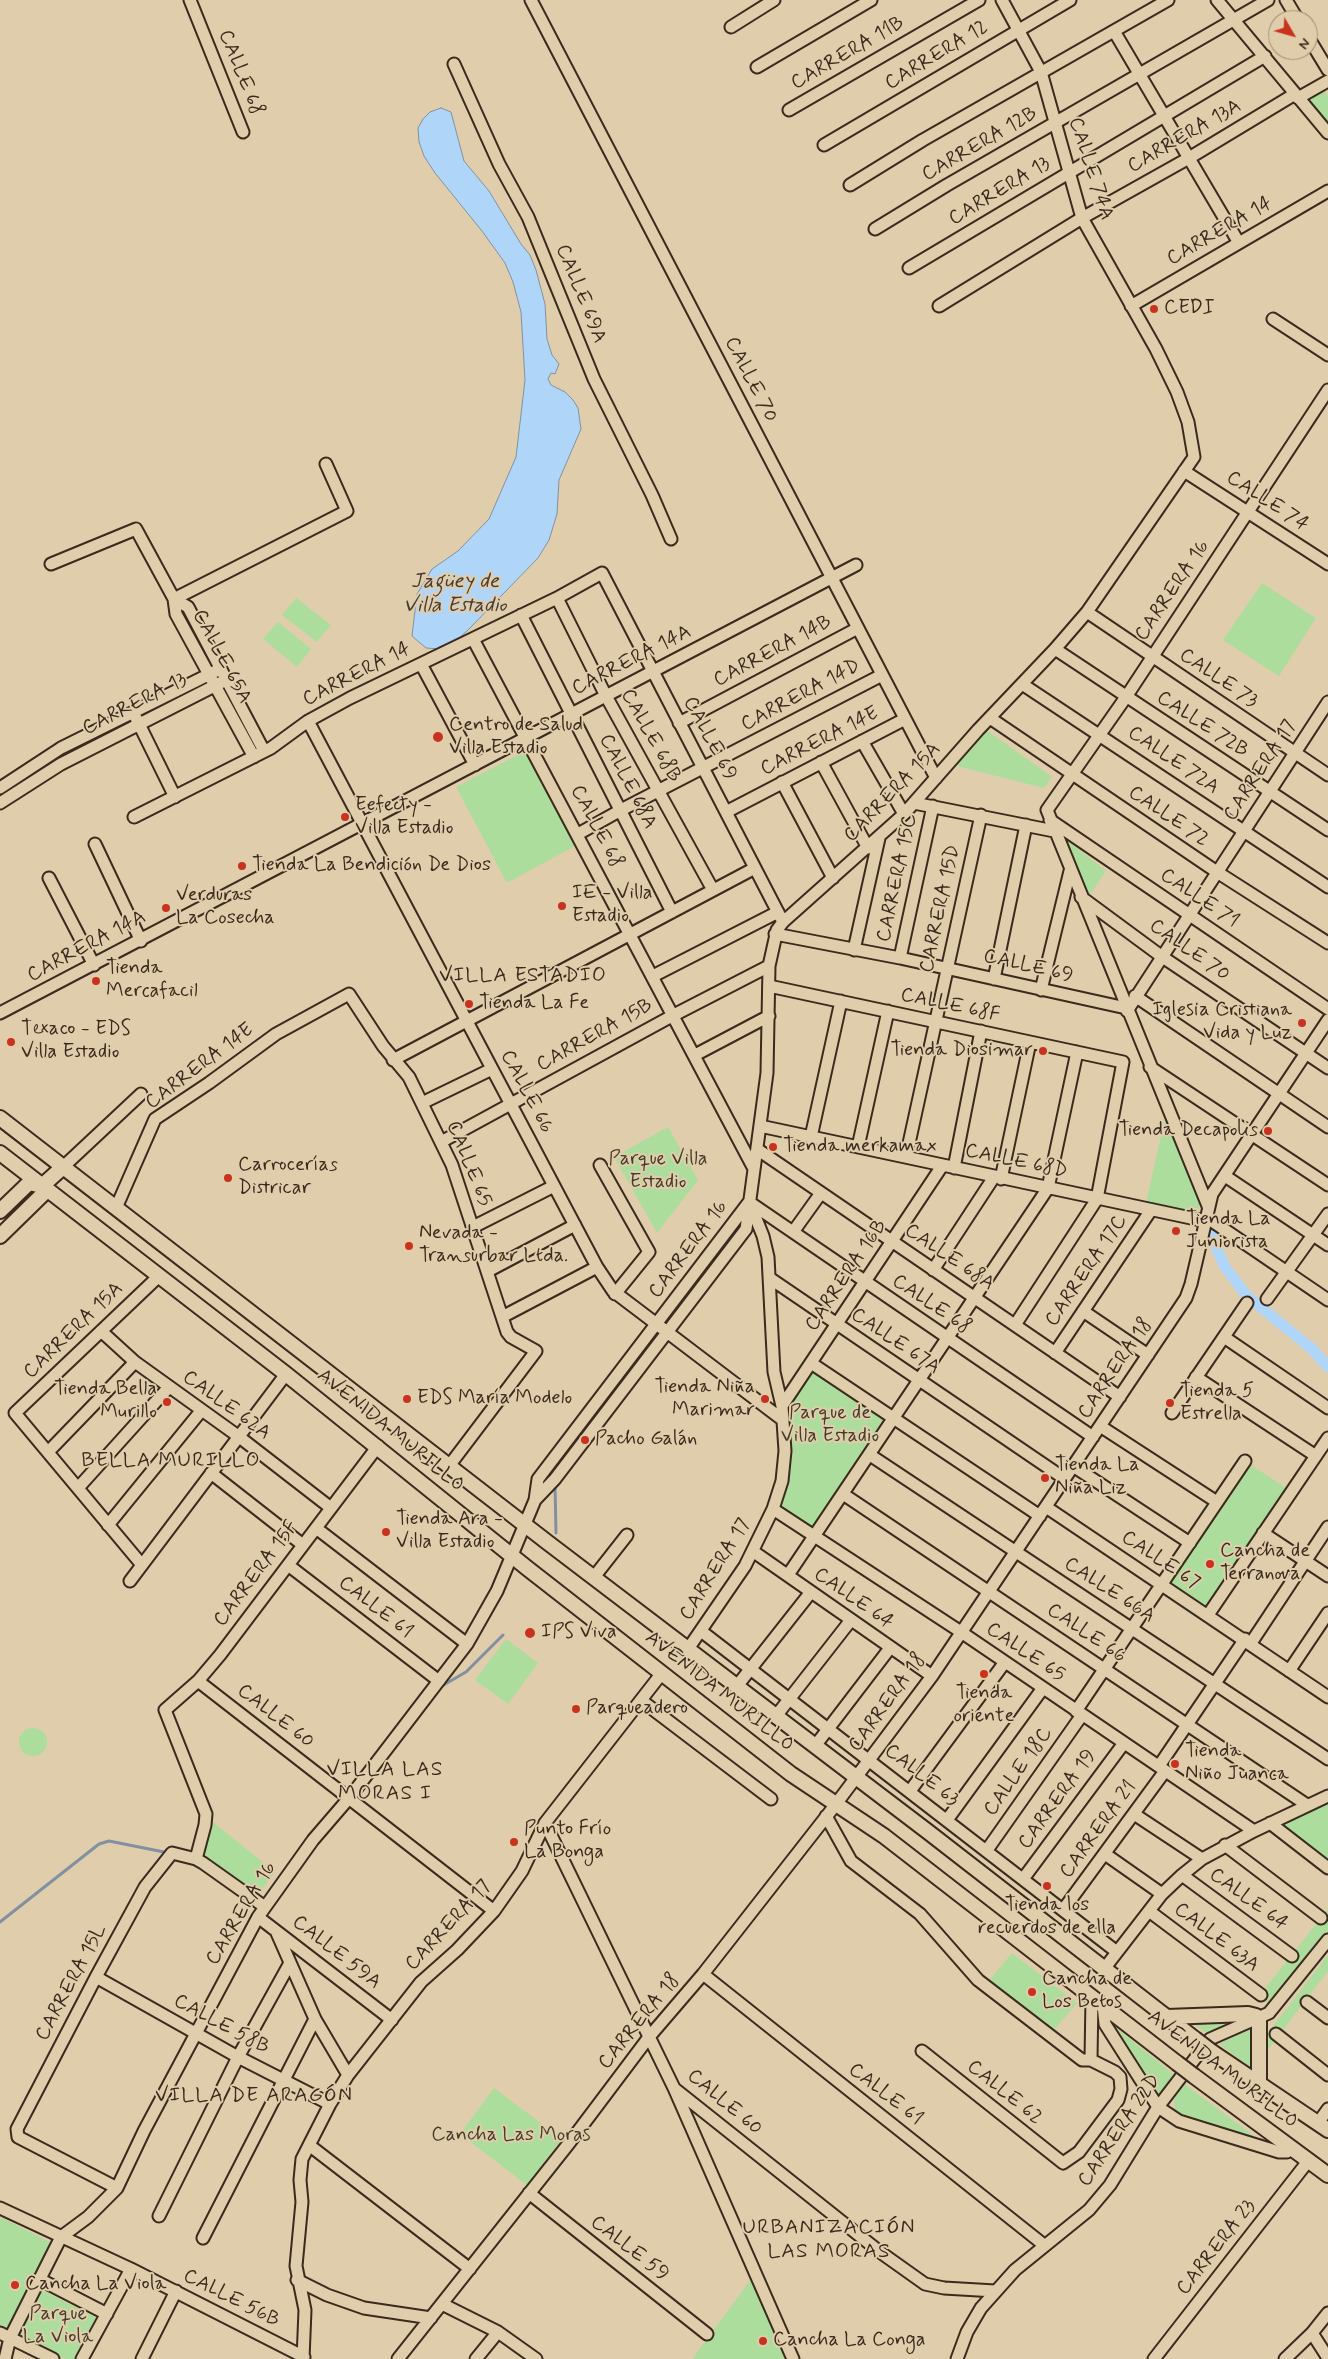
<!DOCTYPE html>
<html>
<head>
<meta charset="utf-8">
<style>
  body { margin:0 }
  #map { position:relative; width:1328px; height:2359px; overflow:hidden; background:#e0cdab; font-family:Mynerve,sans-serif }
  canvas { display:block }
  .north { position:absolute; left:1268px; top:10px; width:50px; height:50px; box-sizing:border-box; background:#e0cdab; border:1px solid #9e8c73; border-radius:50%; rotate:128deg; font-size:14px; font-weight:700; line-height:20px; text-align:center; color:#3b2a1e }
  .north::after { content:''; display:block; margin:auto; width:18px; height:22px; background:#c8321e; clip-path:polygon(50% 0,100% 100%,50% 72%,0 100%) }
</style>
</head>
<body>
<div id="map">
<canvas width="1328" height="2359"></canvas>
<div class="north">N</div>
</div>
<script>
const ctx = document.querySelector('canvas').getContext('2d');
ctx.lineJoin = 'round';
function fill(path, color) { ctx.fillStyle = color; ctx.fill(path, 'evenodd'); }
const poly = rows => new Path2D(rows.map(r => 'M' + r).join(''));
function stroke(path, color, width, dash) { ctx.strokeStyle = color; ctx.lineWidth = width; ctx.lineCap = dash ? 'butt' : 'round'; ctx.setLineDash(dash || []); ctx.stroke(path); }
function write(font, color, halo, rows, align = 'center') {
  ctx.font = font + ' Mynerve,sans-serif'; ctx.lineWidth = 4; ctx.setLineDash([]); ctx.textBaseline = 'middle'; ctx.strokeStyle = halo; ctx.fillStyle = color; for (const [text, x, y, turn = 0] of rows) {
    ctx.save(); ctx.translate(x, y); ctx.rotate((+turn || 0) * Math.PI / 180); ctx.textAlign = isNaN(turn) ? turn : align; if (halo) ctx.strokeText(text, 0, 0); ctx.fillText(text, 0, 0); ctx.restore();
  }
}
const green = poly([
  [1324,90,1328,97,1328,130,1304,101],
  [1262,583,1316,618,1279,676,1223,640],
  [296,598,331,625,317,642,282,615],
  [278,622,311,649,297,667,263,639],
  [984,728,1052,777,1044,788,953,765],
  [525,751,575,846,507,883,456,787],
  [1058,833,1106,871,1087,899],
  [1165,1118,1200,1204,1198,1214,1146,1203],
  [668,1127,698,1180,657,1233,614,1157],
  [738,1223,742,1226,556,1469,554,1467],
  [814,1366,887,1413,814,1529,779,1506,786,1407],
  [1245,1461,1292,1492,1208,1615,1162,1585],
  [506,1639,538,1663,508,1704,475,1680],
  '19 1742a14 14 0 1 1 28 0a14 14 0 1 1-28 0Z',
  [1328,1804,1328,1867,1278,1825],
  [213,1822,275,1872,256,1897,202,1857],
  [1328,1909,1328,1931,1271,2005,1259,1996],
  [1012,1953,1077,2003,1051,2034,988,1982],
  [1328,1955,1328,1971,1253,2069,1219,2044,1255,2026,1252,2053],
  [1187,2018,1246,2019,1207,2034],
  [1108,2021,1173,2074,1162,2098,1116,2036],
  [1183,2083,1265,2144,1179,2116,1175,2113,1174,2100],
  [494,2088,562,2139,527,2185,460,2134],
  [0,2217,52,2243,8,2330,0,2327],
  [752,2278,788,2359,694,2359,693,2358],
  [42,2290,97,2318,76,2359,65,2359,18,2335]
]);
const water = poly([
  [441,108,451,112,464,161,489,191,521,244,530,255,536,270,545,304,547,339,552,355,559,364,555,374,551,373,548,379,551,385,565,392,573,400,578,408,581,429,559,480,557,514,549,540,538,558,470,628,453,644,440,649,426,648,412,636,417,594,432,569,458,551,489,519,516,457,525,380,521,312,513,282,505,263,482,231,435,173,424,156,419,142,418,128,423,119,430,112,441,108]
]);
const stream = poly([
  [555,1483,556,1533],
  [440,1687,466,1672,503,1635],
  [0,1922,99,1844,109,1841,169,1853]
]);
const canal = poly([
  [1205,1221,1225,1267,1247,1296,1311,1348,1328,1367]
]);
const minor = poly([
  [190,0,243,132],
  [531,0,936,778],
  [1217,0,1328,133],
  [1286,0,1298,20],
  [731,27,774,0],
  [1114,31,1239,243],
  [1308,37,1328,70],
  [454,64,499,164,528,217,594,379,652,495,671,539],
  [757,67,871,0],
  [1298,98,1328,81],
  [789,110,979,0],
  [824,145,1070,0],
  [850,185,923,140,1168,0],
  [875,229,947,185,1268,0],
  [909,268,1265,56],
  [939,306,1082,218,1189,158,1295,94],
  [1131,306,1328,191],
  [1273,319,1328,355],
  [1184,471,1328,564],
  [51,564,136,529,174,599,176,614,254,757],
  [557,598,606,696,713,890],
  [174,599,347,511,326,464],
  [174,599,188,607,264,751],
  [1087,612,1328,775],
  [521,615,672,912],
  [473,639,753,1167],
  [1055,649,1328,830],
  [421,664,475,765],
  [1022,684,1328,887],
  [136,718,175,797],
  [990,718,1217,872,1328,943],
  [308,721,597,1267,613,1291,783,1420],
  [679,723,858,628],
  [862,741,904,814],
  [821,762,868,848],
  [782,782,833,878],
  [0,788,61,748,220,669],
  [0,803,61,764,226,680],
  [914,803,1054,831],
  [726,812,905,719],
  [134,817,271,748,308,721,350,698,557,598,602,573,783,922],
  [1050,820,1328,1009],
  [578,834,621,810,882,675],
  [95,844,141,941],
  [49,878,94,965],
  [1081,897,1161,956,1328,1068],
  [775,934,900,958,1126,1008],
  [854,950,879,838],
  [900,958,933,806],
  [653,976,778,912],
  [994,979,1026,825],
  [769,986,1123,1062,1097,1199,1015,1325],
  [1041,990,1070,871],
  [1135,996,1328,1127],
  [1127,1011,1328,702],
  [0,1013,856,565],
  [695,1055,769,1016],
  [393,1060,755,868],
  [1150,1067,1328,1185],
  [422,1103,492,1069],
  [760,1126,1205,1221],
  [811,1137,841,1001],
  [441,1142,672,1016,769,966],
  [858,1147,888,1011],
  [757,1149,1120,1397],
  [906,1157,981,815],
  [600,1165,649,1252,615,1294],
  [63,1167,141,1094],
  [954,1168,981,1031],
  [1225,1176,1328,1245],
  [1001,1179,1030,1042],
  [749,1202,1093,1437],
  [751,1206,763,1236,768,1257,774,1372,782,1406],
  [1208,1206,1047,810,1126,697,1328,390],
  [116,1208,155,1119,209,1083,276,1034,349,994,383,1046,409,1077,452,1165,507,1332,511,1337,536,1351,449,1466],
  [1206,1217,1328,1300],
  [473,1227,554,1186],
  [793,1232,821,1193],
  [933,1270,994,1177],
  [488,1271,575,1225],
  [771,1279,1065,1479],
  [1267,1299,1328,1214],
  [1083,1311,1148,1355],
  [502,1317,597,1267],
  [101,1331,135,1362,238,1436,331,1508],
  [1224,1337,1328,1408],
  [1055,1353,1151,1210],
  [811,1363,1040,1516],
  [1196,1377,1316,1456],
  [1172,1413,1247,1303],
  [1100,1426,1217,1502],
  [48,1452,135,1362],
  [870,1455,1328,1759],
  [1073,1466,1190,1543],
  [211,1473,303,1545],
  [78,1488,169,1387],
  [843,1494,1307,1805],
  [535,1500,555,1479,746,1229,767,1073,769,966,777,930,783,922,904,814,978,730,1055,649,1087,612,1194,457,1188,422,1177,392,1156,349,1082,218,1041,72,1002,0],
  [1046,1507,1328,1697],
  [773,1509,961,1632,1254,1831],
  [108,1525,201,1411],
  [316,1528,467,1644],
  [1263,1533,1328,1576],
  [754,1552,932,1676],
  [142,1565,15,1413,159,1276],
  [288,1565,439,1681],
  [788,1575,1048,1188,1077,1052],
  [594,1577,627,1535],
  [130,1581,286,1374],
  [1208,1615,1328,1438],
  [701,1631,1117,1952],
  [1251,1643,1328,1527],
  [688,1649,745,1566,773,1509,782,1481,785,1451,782,1406,942,1166],
  [1289,1671,1328,1613],
  [198,1681,494,1911],
  [737,1686,811,1592],
  [642,1701,771,1799],
  [1076,1711,1245,1461],
  [776,1716,851,1620],
  [815,1746,890,1648],
  [1159,1766,1245,1639],
  [910,1791,1005,1662],
  [1134,1814,1202,1859],
  [826,1816,851,1861,920,1914,978,1980,1082,2060,1091,2060],
  [947,1820,1043,1688],
  [545,1823,674,2088,793,2359],
  [1270,1823,1328,1868],
  [1225,1845,1321,1918],
  [987,1850,1082,1715],
  [1105,1854,1162,1894],
  [196,1859,205,1825,206,1814,165,1710,198,1681,220,1655,378,1446],
  [1182,1875,1292,1956],
  [1023,1879,1124,1743],
  [1063,1910,1165,1771],
  [1149,1911,1261,1995],
  [258,1917,392,2020],
  [277,1933,315,2019,348,2075],
  [1104,1969,1162,1894,1182,1875,1202,1859,1254,1831,1328,1796],
  [703,1974,1044,2245],
  [96,1977,238,2057,330,2104],
  [1307,2002,1328,2018],
  [1103,2005,1105,2024,1158,2107,1179,2121,1279,2152,1287,2152,1292,2147],
  [1276,2034,1328,2075],
  [922,2051,1063,2163,1079,2152,1118,2100,1121,2089,1120,2077,1115,2072,1091,2060,1092,1997],
  [675,2089,880,2252,925,2284,944,2288,995,2291],
  [1318,2123,1328,2109],
  [309,2145,470,2269],
  [117,2188,18,2137,17,2129,96,1977,145,1887,172,1853,196,1859,203,1863,265,1907],
  [529,2193,707,2334],
  [0,2208,131,2269,304,2357],
  [159,2216,238,2057,290,1963],
  [203,2238,315,2019],
  [39,2279,107,2314],
  [297,2280,327,2295,364,2308,431,2318],
  [442,2304,498,2332,536,2359],
  [0,2333,53,2359],
  [1312,2333,1328,2358],
  [5,2359,10,2338,61,2237,88,2217,117,2188,144,2131,258,1917,313,1840,350,1797,467,1644,497,1591,535,1500,538,1479,749,1202],
  [82,2359,131,2269],
  [142,2359,176,2291],
  [303,2359,305,2310,296,2266,302,2202,300,2180,302,2159,330,2104,348,2075,421,1982,457,1950,494,1911,522,1871,545,1823,662,1673],
  [398,2359,570,2142,649,2037,703,1974,833,1808,932,1676,1186,1298,1191,1284,1212,1194,1328,1020],
  [476,2359,498,2332],
  [957,2359,967,2332,981,2308,1015,2270,1089,2210,1110,2185,1158,2107,1210,2039,1269,2013,1328,1940],
  [1154,2359,1309,2160],
  [1285,2359,1312,2333,1328,2313]
]);
const major = poly([
  [0,1118,547,1542,927,1831,1195,2039],
  [0,1153,286,1374,527,1568,791,1774,884,1836,1177,2063],
  [42,1186,63,1167],
  [0,1211,29,1183,42,1186],
  [0,1236,43,1194,42,1186],
  [1167,2017,1248,2014,1256,2016,1259,2019,1259,2084],
  [1212,2052,1328,2130],
  [1194,2076,1328,2175]
]);
const majorBridge = poly([
  [1195,2039,1212,2052],
  [1177,2063,1194,2076]
]);
const markers = [
  [1154,309,5,"#c8321e"],
  [438,737,6,"#c8321e"],
  [345,817,5,"#c8321e"],
  [242,866,5,"#c8321e"],
  [562,906,5,"#c8321e"],
  [166,908,5,"#c8321e"],
  [96,981,5,"#c8321e"],
  [469,1004,5,"#c8321e"],
  [1302,1023,5,"#c8321e"],
  [11,1042,5,"#c8321e"],
  [1043,1051,5,"#c8321e"],
  [1268,1131,5,"#c8321e"],
  [773,1147,5,"#c8321e"],
  [228,1178,5,"#c8321e"],
  [1176,1231,5,"#c8321e"],
  [409,1246,5,"#c8321e"],
  [407,1399,5,"#c8321e"],
  [765,1399,5,"#c8321e"],
  [167,1402,5,"#c8321e"],
  [1170,1403,5,"#c8321e"],
  [585,1440,5,"#c8321e"],
  [1045,1478,5,"#c8321e"],
  [386,1532,5,"#c8321e"],
  [1210,1564,5,"#c8321e"],
  [530,1633,6,"#c8321e"],
  [984,1674,5,"#c8321e"],
  [576,1709,5,"#c8321e"],
  [1175,1764,5,"#c8321e"],
  [514,1842,5,"#c8321e"],
  [1047,1886,5,"#c8321e"],
  [1032,1992,5,"#c8321e"],
  [15,2285,5,"#c8321e"],
  [763,2341,5,"#c8321e"]
];
const streetNames = [
  ["CARRERA 11B",848,54,-30],
  ["CARRERA 12",937,56,-31],
  ["CALLE 68",240,73,68],
  ["CARRERA 13A",1185,137,-30],
  ["CARRERA 12B",980,145,-30],
  ["CALLE 74A",1090,169,72],
  ["CARRERA 13",1000,192,-31],
  ["CARRERA 14",1220,232,-30],
  ["CALLE 69A",580,294,68],
  ["CALLE 70",750,380,63],
  ["CALLE 74",1267,502,33],
  ["CARRERA 16",1173,591,-56],
  ["CARRERA 14B",773,652,-28],
  ["CALLE 65A",221,657,62],
  ["CARRERA 14A",632,661,-27],
  ["CARRERA 14",357,675,-27],
  ["CALLE 73",1218,679,34],
  ["CARRERA 14D",801,696,-28],
  ["CARRERA 13",135,705,-27],
  ["CALLE 72B",1202,725,33],
  ["CALLE 68B",650,736,61],
  ["CALLE 69",709,739,62],
  ["CARRERA 14E",820,742,-27],
  ["CALLE 72A",1173,761,34],
  ["CARRERA 17",1261,771,-57],
  ["CALLE 68A",627,782,63],
  ["CARRERA 15A",893,793,-46],
  ["CALLE 72",1168,817,34],
  ["CALLE 68",596,827,62],
  ["CARRERA 15C",898,878,-78],
  ["CALLE 71",1199,899,34],
  ["CARRERA 15D",941,909,-78],
  ["CARRERA 14A",87,947,-28],
  ["CALLE 70",1189,951,35],
  ["CALLE 69",1028,967,13],
  ["CALLE 68F",950,1006,12],
  ["CARRERA 15B",595,1036,-29],
  ["CARRERA 14E",200,1067,-37],
  ["CALLE 66",526,1092,62],
  ["CALLE 68D",1016,1162,12],
  ["CALLE 65",468,1164,68],
  ["CARRERA 16",689,1250,-53],
  ["CALLE 68A",949,1258,34],
  ["CARRERA 17C",1087,1271,-56],
  ["CARRERA 16B",847,1276,-56],
  ["CALLE 68",931,1305,34],
  ["CARRERA 15A",74,1331,-44],
  ["CALLE 67A",895,1342,34],
  ["CARRERA 18",1116,1369,-56],
  ["CALLE 62A",226,1406,36],
  ["AVENIDA MURILLO",390,1431,39],
  ["CALLE 67",1160,1561,34],
  ["CARRERA 17",716,1570,-58],
  ["CARRERA 15F",257,1574,-53],
  ["CALLE 66A",1109,1591,33],
  ["CALLE 64",853,1599,35],
  ["CALLE 61",375,1608,38],
  ["CALLE 66",1086,1634,34],
  ["CALLE 65",1025,1653,34],
  ["AVENIDA MURILLO",719,1692,38],
  ["CARRERA 18",888,1703,-54],
  ["CALLE 60",275,1717,38],
  ["CALLE 18C",1019,1772,-55],
  ["CALLE 63",921,1776,38],
  ["CARRERA 19",1058,1800,-54],
  ["CARRERA 21",1099,1830,-54],
  ["CALLE 64",1248,1900,36],
  ["CARRERA 16",242,1914,-59],
  ["CARRERA 17",449,1926,-47],
  ["CALLE 63A",1216,1938,37],
  ["CALLE 59A",336,1953,38],
  ["CARRERA 15L",72,1983,-62],
  ["CARRERA 18",640,2022,-51],
  ["CALLE 58B",221,2025,28],
  ["AVENIDA MURILLO",1222,2070,37],
  ["CALLE 62",1004,2093,39],
  ["CALLE 61",885,2095,38],
  ["CALLE 60",724,2103,40],
  ["CARRERA 22D",1120,2131,-56],
  ["CARRERA 23",1217,2248,-52],
  ["CALLE 59",629,2249,38],
  ["CALLE 56B",231,2299,27]
];
const poiNames = [
  ["CEDI",1164,309],
  ["Centro de Salud",449,726],
  ["Villa Estadio",449,749],
  ["Eefecty -",355,806],
  ["Villa Estadio",355,829],
  ["Tienda La Bendición De Dios",252,866],
  ["IE - Villa",572,894],
  ["Estadio",572,917],
  ["Verduras",176,896],
  ["La Cosecha",176,919],
  ["Tienda",106,969],
  ["Mercafacil",106,992],
  ["Tienda La Fe",479,1004],
  ["Iglesia Cristiana",1292,1011,"right"],
  ["Vida y Luz",1292,1034,"right"],
  ["Texaco - EDS",21,1030],
  ["Villa Estadio",21,1053],
  ["Tienda Diosimar",1033,1051,"right"],
  ["Tienda Decapolis",1258,1131,"right"],
  ["Tienda merkamax",783,1147],
  ["Carrocerías",238,1166],
  ["Districar",238,1189],
  ["Tienda La",1186,1220],
  ["Juniorista",1186,1243],
  ["Nevada -",419,1234],
  ["Transurbar Ltda.",419,1257],
  ["Tienda Niña",755,1388,"right"],
  ["Marimar",755,1411,"right"],
  ["Tienda Bella",157,1390,"right"],
  ["Murillo",157,1413,"right"],
  ["Tienda 5",1180,1392],
  ["Estrella",1180,1415],
  ["EDS María Modelo",417,1399],
  ["Pacho Galán",595,1440],
  ["Tienda La",1055,1466],
  ["Niña Liz",1055,1489],
  ["Tienda Ara -",396,1520],
  ["Villa Estadio",396,1543],
  ["Cancha de",1220,1552],
  ["Terranova",1220,1575],
  ["IPS Viva",541,1633],
  ["Tienda",984,1694,"center"],
  ["oriente",984,1717,"center"],
  ["Parqueadero",586,1709],
  ["Tienda",1185,1752],
  ["Niño Juanca",1185,1775],
  ["Punto Frío",524,1830],
  ["La Bonga",524,1853],
  ["Tienda los",1047,1906,"center"],
  ["recuerdos de ella",1047,1929,"center"],
  ["Cancha de",1042,1980],
  ["Los Betos",1042,2003],
  ["Cancha La Viola",25,2285],
  ["Cancha La Conga",773,2341]
];
const parkNames = [
  ["Parque Villa",658,1160],
  ["Estadio",658,1183],
  ["Parque de",830,1414],
  ["Villa Estadio",830,1437],
  ["Cancha Las Moras",511,2136],
  ["Parque",58,2315],
  ["La Viola",58,2338]
];
const waterNames = [
  ["Jagüey de",455,583],
  ["Villa Estadio",455,607]
];
const neighbourhoodNames = [
  ["VILLA ESTADIO",523,977],
  ["BELLA MURILLO",171,1462],
  ["VILLA LAS",385,1771],
  ["MORAS I",385,1795],
  ["VILLA DE ARAGÓN",254,2097],
  ["URBANIZACIÓN",829,2229],
  ["LAS MORAS",829,2253]
];
fill(green, '#acdd9d');
fill(water, '#afd5f9');
stroke(water, '#8191a1', 1);
stroke(stream, '#8191a1', 3);
stroke(canal, '#afd5f9', 11);
stroke(minor, '#3b2a1e', 15);
stroke(major, '#3b2a1e', 18);
stroke(minor, '#e0cdab', 11);
stroke(major, '#e0cdab', 14);
stroke(majorBridge, '#3b2a1e', 18, []);
stroke(majorBridge, '#e0cdab', 14);
for (const [x, y, r, color] of markers) { const dot = new Path2D(); dot.arc(x, y, r, 0, 2 * Math.PI); ctx.fillStyle = color; ctx.fill(dot); stroke(dot, '#e0cdab', 2); }
write('20px', '#3b2a1e', '#e0cdab', streetNames);
write('20px', '#3b2a1e', '#e0cdab', poiNames, 'left');
write('20px', '#463c2b', '#e0cdab', parkNames);
write('italic 21px', '#473b34', '#e0cdab', waterNames);
ctx.letterSpacing = '1px';
write('21px', '#3b2a1e', '#e0cdab', neighbourhoodNames);
ctx.letterSpacing = '0px';
</script>
</body>
</html>
